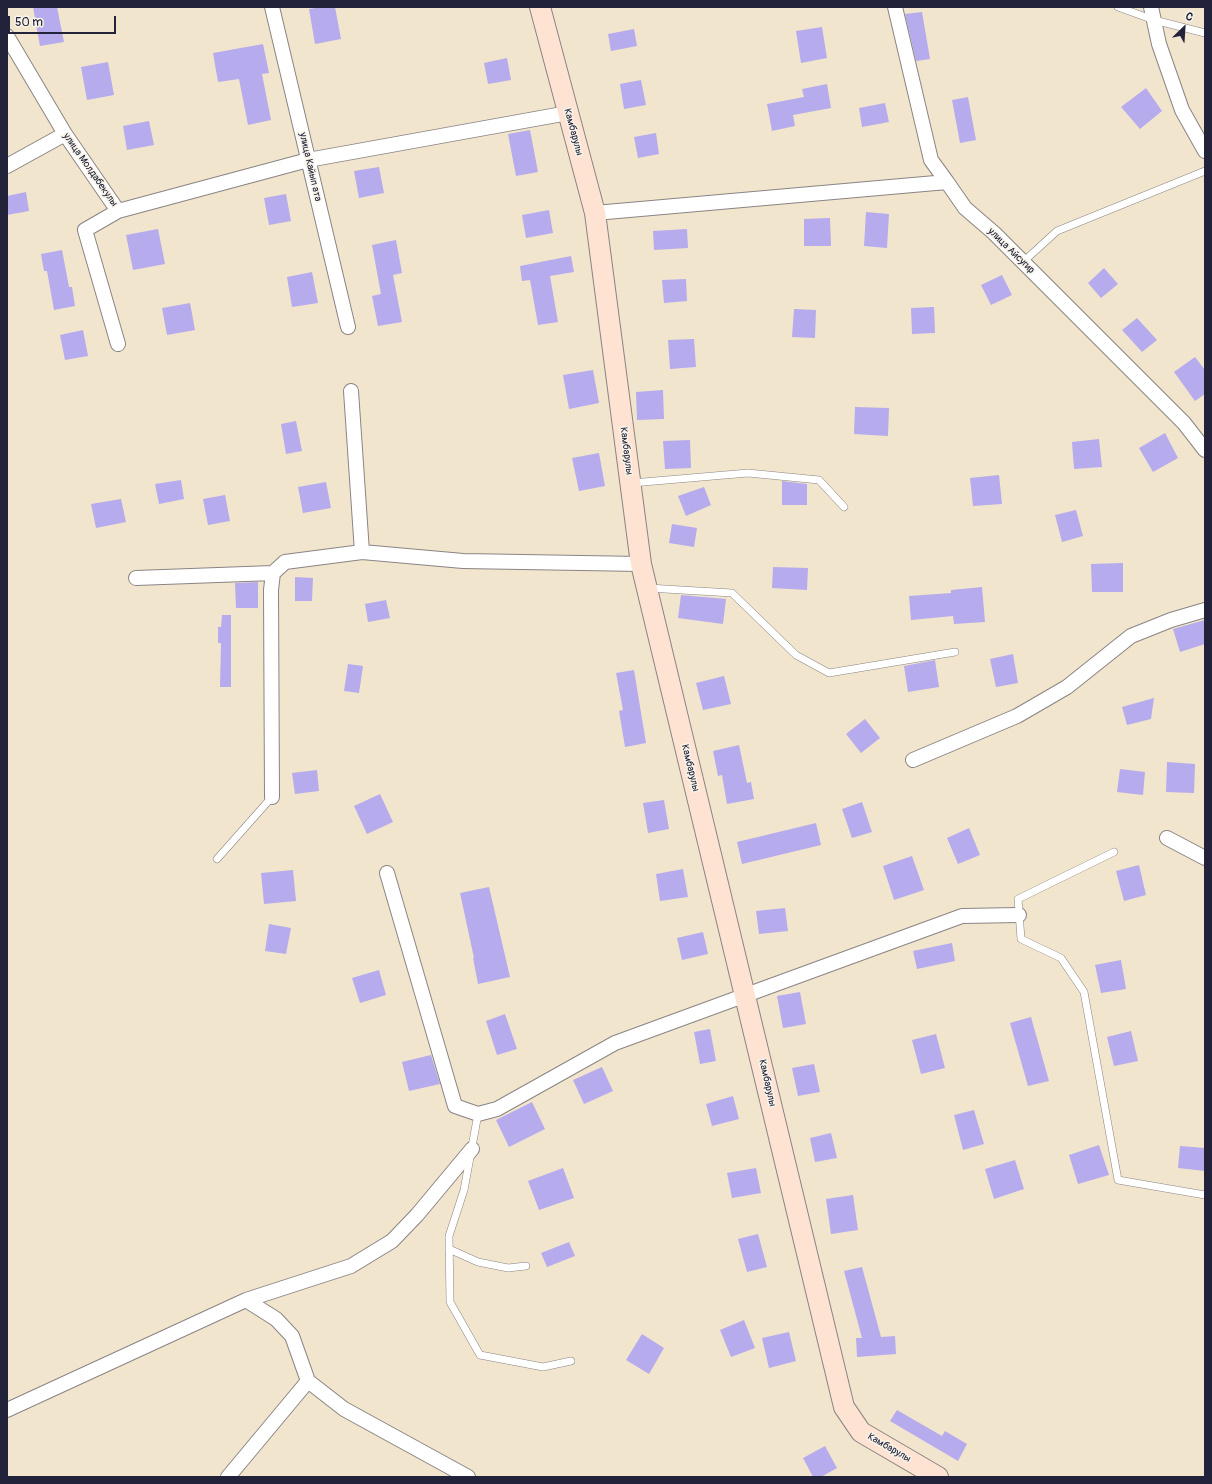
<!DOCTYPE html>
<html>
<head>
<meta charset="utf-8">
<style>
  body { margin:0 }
  #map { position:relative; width:1212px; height:1484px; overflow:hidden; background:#f2e5ce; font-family:Pangolin,sans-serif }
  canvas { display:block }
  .frame { position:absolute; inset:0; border:8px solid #22223b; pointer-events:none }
  .north { position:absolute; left:1164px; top:8px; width:40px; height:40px; -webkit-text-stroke:3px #f7f3e8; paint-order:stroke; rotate:25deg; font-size:11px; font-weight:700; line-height:16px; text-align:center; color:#22223b }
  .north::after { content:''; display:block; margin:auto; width:14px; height:18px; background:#22223b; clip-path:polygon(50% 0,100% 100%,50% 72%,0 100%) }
  .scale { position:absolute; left:8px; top:16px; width:108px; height:18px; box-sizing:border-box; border:2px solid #22223b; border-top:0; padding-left:5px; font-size:12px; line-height:14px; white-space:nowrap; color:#22223b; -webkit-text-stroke:3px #f7f3e8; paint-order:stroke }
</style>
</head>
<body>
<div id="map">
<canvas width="1212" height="1484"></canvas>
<div class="frame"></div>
<div class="north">С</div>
<div class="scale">50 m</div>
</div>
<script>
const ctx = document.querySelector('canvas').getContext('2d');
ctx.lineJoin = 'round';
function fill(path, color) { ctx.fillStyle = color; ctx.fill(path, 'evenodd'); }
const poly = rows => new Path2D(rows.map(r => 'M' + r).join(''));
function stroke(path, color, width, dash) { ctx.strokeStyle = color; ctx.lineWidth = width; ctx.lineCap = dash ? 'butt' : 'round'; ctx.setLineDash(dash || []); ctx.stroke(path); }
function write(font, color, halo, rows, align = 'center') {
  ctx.font = font + ' Pangolin,sans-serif'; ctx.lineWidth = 3; ctx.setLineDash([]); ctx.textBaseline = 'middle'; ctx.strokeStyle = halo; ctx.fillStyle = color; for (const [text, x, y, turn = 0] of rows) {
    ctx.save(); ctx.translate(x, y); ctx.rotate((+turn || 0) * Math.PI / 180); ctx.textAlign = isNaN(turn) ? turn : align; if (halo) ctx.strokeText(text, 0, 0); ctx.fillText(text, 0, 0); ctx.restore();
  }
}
const building = poly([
  [33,7,57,7,64,42,40,46],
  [322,7,335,7,341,39,315,44,309,9],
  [922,12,930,59,916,61,905,14],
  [822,27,827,58,801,63,796,31],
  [634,29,637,46,611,51,608,34],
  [263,44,269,73,262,74,271,120,248,125,239,79,218,82,213,53],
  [507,58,511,80,488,84,484,63],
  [108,62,114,95,87,100,81,67],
  [641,80,646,105,624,109,620,84],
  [827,84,831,108,793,115,795,126,772,131,767,104,804,97,802,89],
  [1146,88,1162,111,1140,129,1121,107],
  [968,97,976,140,960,143,952,100],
  [885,103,889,122,862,127,859,108],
  [149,121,154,145,127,150,123,126],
  [530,130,538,172,516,176,508,134],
  [656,133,659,154,638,158,634,137],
  [379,167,384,193,359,198,354,171],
  [26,192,29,211,7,215,7,196],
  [286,194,291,221,269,225,264,198],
  [549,210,553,233,526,238,522,215],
  [866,212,889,214,887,248,864,246],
  [830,218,831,246,804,246,804,219],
  [158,229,165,264,133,270,126,235],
  [687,229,688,248,654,250,653,231],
  [396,240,402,273,393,275,402,322,378,326,372,296,381,294,372,245],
  [62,250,69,287,72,287,75,306,54,310,47,271,44,271,41,254],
  [571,256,574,272,550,276,558,322,538,325,530,280,522,281,520,266],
  [1104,268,1118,284,1101,298,1088,283],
  [312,272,318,303,292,307,287,277],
  [1002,275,1012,295,991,305,981,285],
  [686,279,687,301,664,303,662,280],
  [190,303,195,330,167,335,162,308],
  [934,307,935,333,912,334,911,308],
  [794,309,816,310,815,338,792,337],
  [1137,318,1157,340,1142,352,1122,330],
  [83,330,88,356,65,360,60,335],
  [694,339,696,367,670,369,668,340],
  [1195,357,1205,370,1205,394,1195,401,1174,372],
  [593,370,599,403,569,409,563,375],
  [663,390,664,419,637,420,636,392],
  [855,407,889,408,888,436,854,434],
  [296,421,302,451,286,454,281,424],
  [1165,433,1178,458,1153,472,1139,448],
  [1099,439,1102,467,1074,469,1072,442],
  [690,440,691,468,665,469,663,441],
  [599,453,605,486,579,491,572,458],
  [999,475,1002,504,973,506,970,478],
  [181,480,184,499,159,504,155,484],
  [782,481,807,484,807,505,782,505],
  [326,482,331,508,303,513,298,487],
  [704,487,711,505,686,516,678,496],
  [225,495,230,521,208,525,203,499],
  [121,499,126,522,96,528,91,504],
  [1076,510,1083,536,1062,542,1055,515],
  [672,524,697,528,694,547,669,543],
  [1123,563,1123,592,1092,592,1091,564],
  [773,567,808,568,807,590,772,588],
  [295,577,313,578,312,601,295,601],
  [258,582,258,608,236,608,235,583],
  [982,587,985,622,954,624,953,616,911,620,909,596,951,593,951,590],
  [681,595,726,599,723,624,678,618],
  [386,600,390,618,368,622,365,604],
  [222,615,231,615,231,687,220,687,221,643,218,643,218,627,221,627],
  [1205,620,1205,644,1180,652,1173,629],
  [1013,654,1018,683,996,687,990,659],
  [935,660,939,687,908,692,904,666],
  [348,664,363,666,359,693,344,691],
  [634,670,646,743,625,747,619,711,623,710,616,673],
  [724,676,731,704,703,710,696,683],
  [1154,698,1151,719,1127,725,1122,707],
  [865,719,880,738,861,753,846,734],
  [739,745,747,783,751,782,754,799,727,804,722,775,718,776,713,751],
  [1167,762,1195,764,1194,793,1166,792],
  [1120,769,1145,772,1143,795,1117,792],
  [317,770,319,791,295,794,292,773],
  [380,794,393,822,367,834,354,806],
  [664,800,669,829,648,833,643,803],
  [862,802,872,832,852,838,842,809],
  [816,823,821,845,742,864,737,842],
  [969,828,980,855,958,864,947,838],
  [912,856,924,890,894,900,883,866],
  [1139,865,1146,895,1124,901,1116,871],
  [683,869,688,897,660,901,656,874],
  [293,870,296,901,264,904,261,873],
  [489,887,510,977,478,984,473,958,474,958,460,893],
  [785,908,788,931,759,934,756,911],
  [269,924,291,928,286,954,265,951],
  [703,932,708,954,682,960,677,938],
  [952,943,955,961,917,969,913,951],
  [1121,960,1126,989,1101,993,1095,965],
  [379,970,386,995,360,1003,352,978],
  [800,992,806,1024,783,1028,777,996],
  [505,1014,517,1049,497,1055,486,1021],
  [1031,1017,1049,1081,1028,1086,1010,1023],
  [710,1029,716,1061,700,1064,694,1032],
  [1131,1031,1138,1061,1114,1066,1107,1037],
  [936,1034,945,1068,921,1074,912,1040],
  [431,1055,440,1084,409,1091,402,1062],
  [814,1064,820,1092,798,1096,792,1068],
  [602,1067,613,1091,584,1104,573,1080],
  [733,1096,739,1119,712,1126,706,1104],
  [532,1102,545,1129,509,1147,496,1120],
  [974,1110,984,1144,963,1150,954,1115],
  [831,1133,837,1158,815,1162,810,1138],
  [1099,1145,1109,1175,1078,1184,1069,1155],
  [1180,1146,1205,1148,1205,1171,1178,1168],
  [1015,1160,1024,1189,994,1199,985,1169],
  [563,1168,574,1198,539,1210,528,1181],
  [756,1168,761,1193,732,1198,727,1173],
  [853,1195,858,1230,831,1234,826,1199],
  [758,1234,767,1267,747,1272,738,1239],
  [569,1242,575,1256,547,1267,541,1253],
  [862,1267,881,1337,895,1336,896,1354,857,1357,856,1338,862,1338,844,1271],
  [744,1320,755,1348,731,1357,720,1330],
  [789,1332,796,1361,769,1368,762,1338],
  [642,1334,664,1348,649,1374,626,1360],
  [897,1410,942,1436,945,1431,967,1444,958,1461,890,1421],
  [825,1446,837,1468,821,1477,813,1477,803,1458]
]);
const lane = poly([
  [1118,7,1154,20,1205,33],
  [1023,262,1057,231,1205,171],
  [632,483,748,473,819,480,844,507],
  [648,588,732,593,796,655,829,673,955,652],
  [1114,852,1018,899,1021,939,1061,958,1084,992,1118,1180,1205,1195],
  [217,859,272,797],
  [478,1114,464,1190,449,1236,450,1302,480,1355,543,1367,571,1361],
  [449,1249,478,1262,508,1268,526,1266]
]);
const street = poly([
  [272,7,348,327],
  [895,7,931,160,947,182,965,208,994,233,1184,423,1205,450],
  [1151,7,1159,44,1182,110,1205,151],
  [7,36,65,134,118,211,85,230,118,344],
  [7,166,65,134],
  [118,211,308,160,568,113],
  [595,213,947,182],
  [351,391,362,552],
  [136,578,273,573],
  [913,760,1017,716,1067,687,1131,636,1171,620,1205,610],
  [272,797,271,590,273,573,285,562,362,552,463,561,641,564],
  [1167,838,1205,858],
  [387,873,455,1106,478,1114,497,1109,615,1043,746,995,962,916,1019,915],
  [246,1300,276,1319,292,1336,308,1381,344,1409,468,1477],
  [7,1410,246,1300,351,1266,392,1241,417,1215,472,1149],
  [228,1477,308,1381]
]);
const secondary = poly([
  [540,7,595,213,641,564,844,1407,861,1432,938,1477]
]);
const streetNames = [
  ["Камбарулы",573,132,75],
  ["улица Кайып ата",310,167,77],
  ["улица Молдабекулы",90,170,55],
  ["улица Айсугир",1011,251,44],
  ["Камбарулы",626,451,83],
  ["Камбарулы",690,768,76],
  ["Камбарулы",767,1083,77],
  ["Камбарулы",889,1448,30]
];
fill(building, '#b6abed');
stroke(lane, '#8a8484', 8);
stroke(street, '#8a8484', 16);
stroke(secondary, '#8a8484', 22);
stroke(lane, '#fff', 7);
stroke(street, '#fff', 14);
stroke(secondary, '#fee3d2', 20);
write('10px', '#22223b', '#f7f3e8', streetNames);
</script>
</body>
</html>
